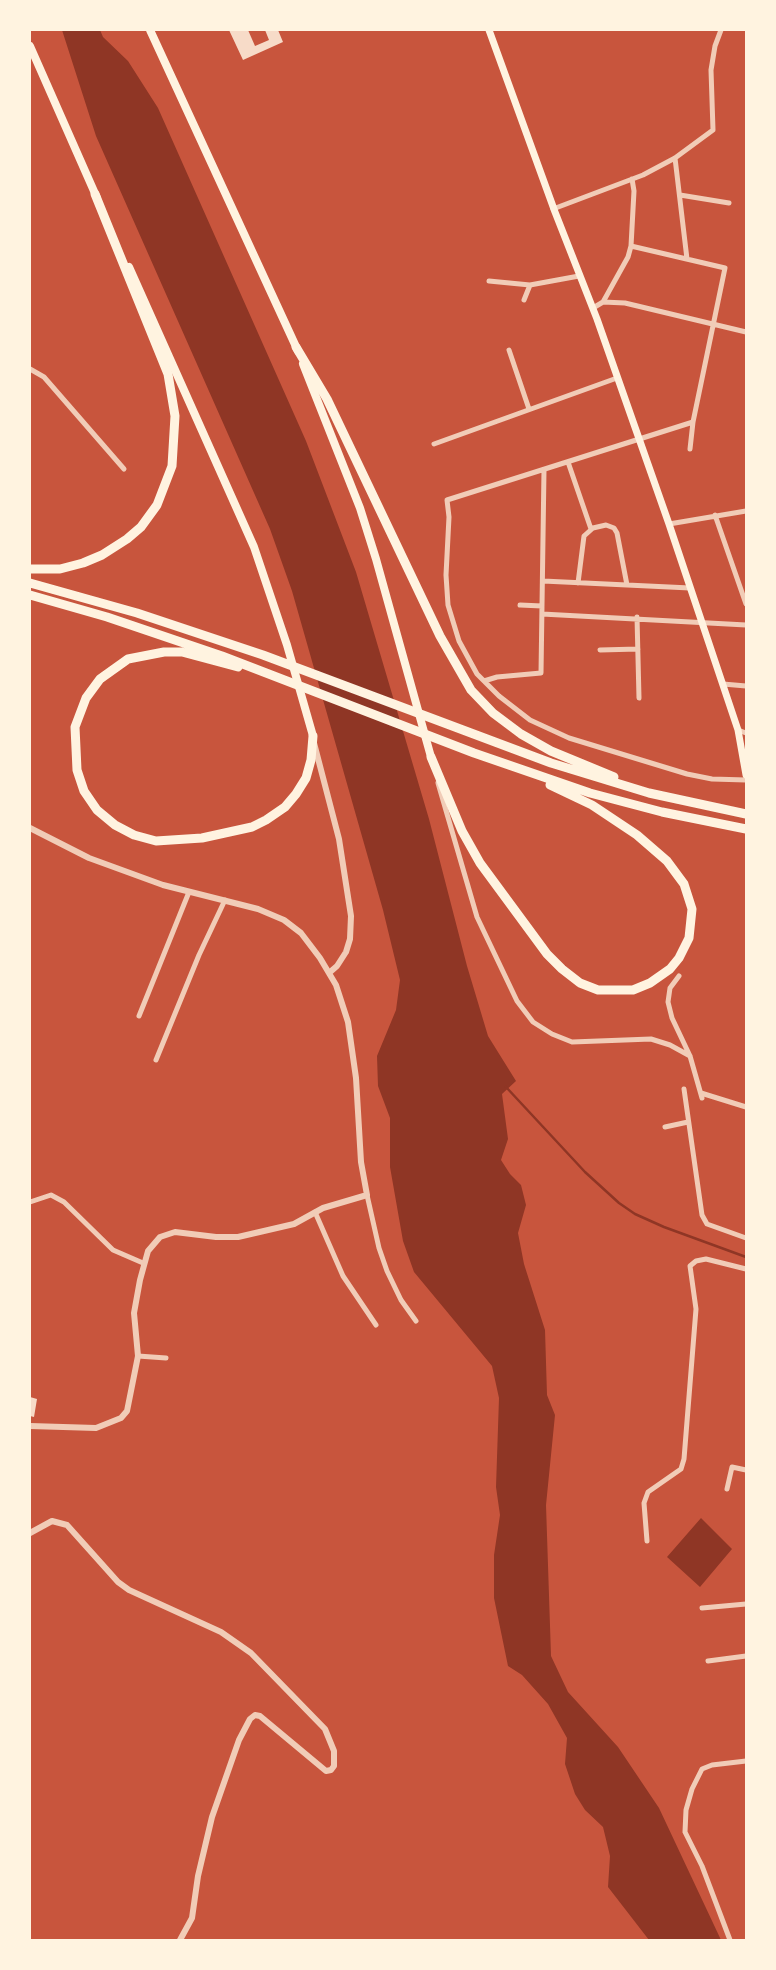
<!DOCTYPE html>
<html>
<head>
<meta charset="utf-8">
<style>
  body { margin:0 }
  #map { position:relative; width:776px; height:1970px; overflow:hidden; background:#c8553d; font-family:Commissioner,sans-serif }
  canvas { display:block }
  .frame { position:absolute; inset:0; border:31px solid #fff3e0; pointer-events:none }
</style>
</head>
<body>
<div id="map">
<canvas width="776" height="1970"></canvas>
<div class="frame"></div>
</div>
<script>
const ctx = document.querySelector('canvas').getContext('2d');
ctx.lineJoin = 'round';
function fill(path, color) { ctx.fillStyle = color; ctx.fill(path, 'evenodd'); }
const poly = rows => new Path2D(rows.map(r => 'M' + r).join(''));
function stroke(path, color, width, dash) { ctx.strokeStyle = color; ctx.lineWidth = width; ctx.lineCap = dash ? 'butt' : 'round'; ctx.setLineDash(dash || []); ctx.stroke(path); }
const water = poly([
  [62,30,100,30,103,37,128,61,158,108,306,441,356,572,429,819,467,966,488,1036,516,1081,502,1094,508,1139,501,1160,510,1174,521,1185,526,1205,518,1233,524,1264,545,1330,547,1395,555,1415,546,1505,551,1656,568,1692,618,1747,659,1808,721,1940,649,1940,608,1887,610,1856,603,1827,585,1810,575,1794,565,1764,567,1738,548,1704,522,1675,508,1666,494,1598,494,1555,500,1515,496,1487,499,1398,492,1366,414,1272,403,1241,390,1167,390,1118,378,1086,377,1056,396,1010,400,980,383,910,292,591,270,529,96,136],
  [701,1518,732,1549,700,1587,667,1557]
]);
const stream = poly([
  [506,1087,585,1172,619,1203,635,1214,664,1227,746,1257]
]);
const building = poly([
  [229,30,248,30,255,46,269,40,265,30,278,30,283,42,243,60],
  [30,1397,37,1399,34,1417,30,1416]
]);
const minor = poly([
  [675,158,687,259],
  [680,195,729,203],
  [553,209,643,175,675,158,713,130,711,70,715,46,721,30],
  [631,246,725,268,693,422,690,449],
  [489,281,530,285,579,276],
  [524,300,530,285],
  [603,302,628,257,631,246,634,191,632,179],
  [593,308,603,302,625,303,746,332],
  [509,350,529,409],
  [30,369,44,377,124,469],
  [693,422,447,500,449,517,446,575,448,605,459,641,477,674,499,696,530,720,569,738,687,774,712,779,746,780],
  [434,444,617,378],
  [568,462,591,529],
  [715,515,746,604],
  [669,524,746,511],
  [543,581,690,588],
  [578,583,584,536,593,528,606,525,614,528,617,533,627,585],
  [520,605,542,606],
  [542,614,746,625],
  [637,617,639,698],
  [600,650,638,649],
  [484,681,497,677,541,673,544,470],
  [723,684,746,686],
  [738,730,746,733],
  [438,783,477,917,517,1001,533,1022,552,1034,572,1042,651,1039,670,1045,690,1056],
  [679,976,670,988,668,1002,672,1018,690,1056,702,1098],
  [139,1016,189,892],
  [156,1060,199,955,225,900],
  [684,1089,702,1215,707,1224,746,1238],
  [701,1093,746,1107],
  [665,1127,688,1122],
  [367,1195,379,1248,387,1271,401,1300,416,1321],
  [30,1202,51,1195,64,1202,113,1250,143,1263],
  [315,1212,343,1276,376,1325],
  [138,1356,166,1358],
  [727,1489,732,1467,746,1470],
  [647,1541,644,1503,648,1492,681,1469,684,1459,696,1309,690,1266,696,1261,706,1259,746,1269],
  [702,1608,746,1604],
  [708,1661,746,1656],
  [730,1940,702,1866,685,1832,686,1810,692,1789,702,1769,712,1765,746,1761]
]);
const tertiary = poly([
  [314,743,339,839,351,916,350,939,346,952,337,966,329,973],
  [30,828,89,858,163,885,258,909,284,920,301,933,320,958,336,985,348,1022,356,1078,361,1162,367,1195,323,1208,294,1224,238,1237,216,1237,175,1232,160,1237,148,1251,140,1280,134,1313,138,1356,127,1411,121,1418,96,1428,30,1426],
  [30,1533,52,1521,67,1525,118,1582,129,1590,221,1632,251,1653,325,1729,334,1751,334,1766,331,1770,326,1771,260,1716,255,1715,250,1719,239,1740,212,1817,198,1876,192,1918,180,1940]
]);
const secondary = poly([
  [489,30,555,212,597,319,669,524,738,730,746,775]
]);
const primary = poly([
  [150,30,298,351],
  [30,46,97,198],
  [129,267,254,547,287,645,313,736],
  [303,364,360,508,376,559,431,757]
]);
const motorway = poly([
  [296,347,327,399,440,636,471,690,493,713,521,734,551,751,614,777],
  [30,569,60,569,83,563,102,555,127,539,141,527,157,505,172,466,175,416,168,374,95,194],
  [30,583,137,613,263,655,551,763,649,793,746,814],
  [30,595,107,617,222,656,474,753,590,793,662,812,746,829],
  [238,667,182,652,164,652,128,659,100,679,86,698,75,727,77,770,84,791,97,810,115,825,134,835,156,841,202,838,252,827,266,820,285,807,296,794,306,778,311,760,313,736],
  [431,757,462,831,480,863,547,954,562,969,580,983,598,990,633,990,650,983,670,969,679,958,689,938,692,909,684,884,667,861,637,835,592,805,550,785]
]);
fill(water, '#8f3625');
stroke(stream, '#8f3625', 2.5);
fill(building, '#f7dbc8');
stroke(minor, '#f1ccb7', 5);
stroke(tertiary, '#f1ccb7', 6);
stroke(secondary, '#fff3e0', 7);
stroke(primary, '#fff3e0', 8);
stroke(motorway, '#fff3e0', 9);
</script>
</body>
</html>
